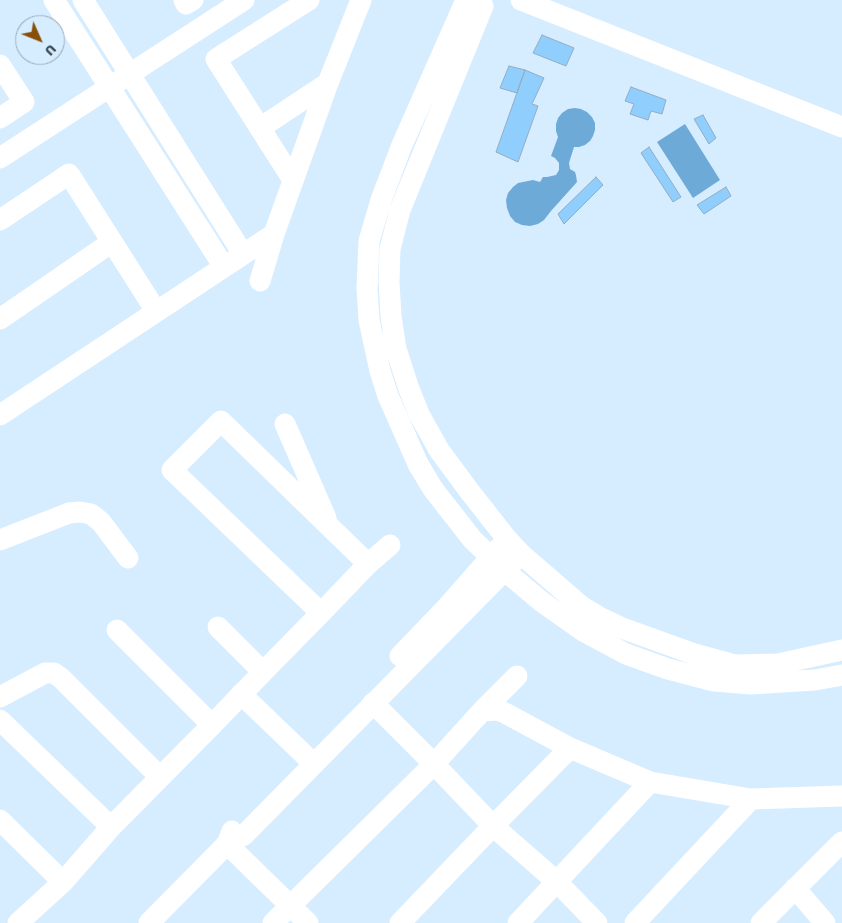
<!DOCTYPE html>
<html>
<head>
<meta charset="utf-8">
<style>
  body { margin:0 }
  #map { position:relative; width:842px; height:923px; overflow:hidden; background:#d6ecff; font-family:Signika,sans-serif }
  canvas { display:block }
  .north { position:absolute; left:15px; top:15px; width:50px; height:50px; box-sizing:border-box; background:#d6ecff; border:1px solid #95a7b6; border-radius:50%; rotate:134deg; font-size:14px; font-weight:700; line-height:20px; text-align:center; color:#333f48 }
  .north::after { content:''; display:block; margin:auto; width:18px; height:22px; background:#894e07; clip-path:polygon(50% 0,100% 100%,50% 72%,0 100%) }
</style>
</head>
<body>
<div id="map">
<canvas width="842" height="923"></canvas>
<div class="north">U</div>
</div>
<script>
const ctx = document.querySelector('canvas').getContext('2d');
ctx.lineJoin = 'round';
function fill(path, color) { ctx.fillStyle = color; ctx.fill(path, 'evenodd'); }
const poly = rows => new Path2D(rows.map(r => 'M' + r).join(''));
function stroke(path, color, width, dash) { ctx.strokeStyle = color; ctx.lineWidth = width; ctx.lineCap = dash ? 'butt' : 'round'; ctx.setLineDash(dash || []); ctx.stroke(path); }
const water = poly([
  [575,108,581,109,587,112,592,117,595,123,595,130,593,136,590,141,585,145,579,147,574,147,569,163,570,169,575,172,576,175,577,182,551,211,544,220,538,224,530,226,522,225,515,222,510,216,507,208,506,200,508,193,513,187,518,183,533,180,540,182,543,177,547,177,556,175,559,170,559,163,555,158,551,156,558,137,556,131,556,124,558,118,562,113,568,109],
  [685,124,720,180,693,198,657,142]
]);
const building = poly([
  [542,35,574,48,566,66,533,53,542,35],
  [509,66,525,70,517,93,500,88,509,66],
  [525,70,544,78,532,104,538,106,518,162,496,152,525,70],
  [631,87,666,100,662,114,651,111,648,120,630,114,634,104,625,101,631,87],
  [703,115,716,138,709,144,694,119,703,115],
  [649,147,681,197,673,202,641,153,649,147],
  [596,177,603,185,564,224,558,214,596,177],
  [726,187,731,196,704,214,697,205,726,187]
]);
const street = poly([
  [54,0,224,267],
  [83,0,243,254],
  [184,0,186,4,193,0],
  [466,0,402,145,381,200,369,241,367,288,369,320,380,371,388,396,418,464,433,489,472,539,505,571,542,602,583,631,626,654,668,669,714,681,751,684,815,680,842,675],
  [521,0,842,127],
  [483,6,400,210,390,249,389,282,391,316,396,349,409,389,419,414,439,450,470,492,507,539,521,554,581,606,601,618,622,628,694,654,735,665,778,664,842,650],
  [0,65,24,102,0,118],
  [260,128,328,83],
  [0,158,244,0],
  [293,180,216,59,309,0],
  [0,220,69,174,156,311],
  [260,281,274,234],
  [0,319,112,242],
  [0,415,274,234,328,83,361,0],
  [285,424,326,518],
  [0,540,69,513,80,512,91,514,101,522,128,558],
  [368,564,390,545],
  [117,630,212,725],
  [400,656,448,606,499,548],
  [263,672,321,613,368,564,221,421,172,470,321,613],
  [241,694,314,764],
  [0,697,45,673,54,673,61,678,160,777],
  [373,703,434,764,493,826,557,882,597,923],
  [482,711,517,676],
  [0,720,111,827],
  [0,820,63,882],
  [795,888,825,923],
  [18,923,63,882,111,827,212,725,263,672,218,627],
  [149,923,227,844,232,831],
  [273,923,434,764,482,711,497,710,505,713,570,748,650,782,751,799,842,796],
  [308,923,227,844,244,835,514,561],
  [400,923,493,826,570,748],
  [518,923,650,782],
  [635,923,751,799],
  [761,923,842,842]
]);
fill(water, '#6eaad8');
fill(building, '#90cefd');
stroke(building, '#92adc3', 1);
stroke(street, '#fff', 21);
</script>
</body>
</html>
